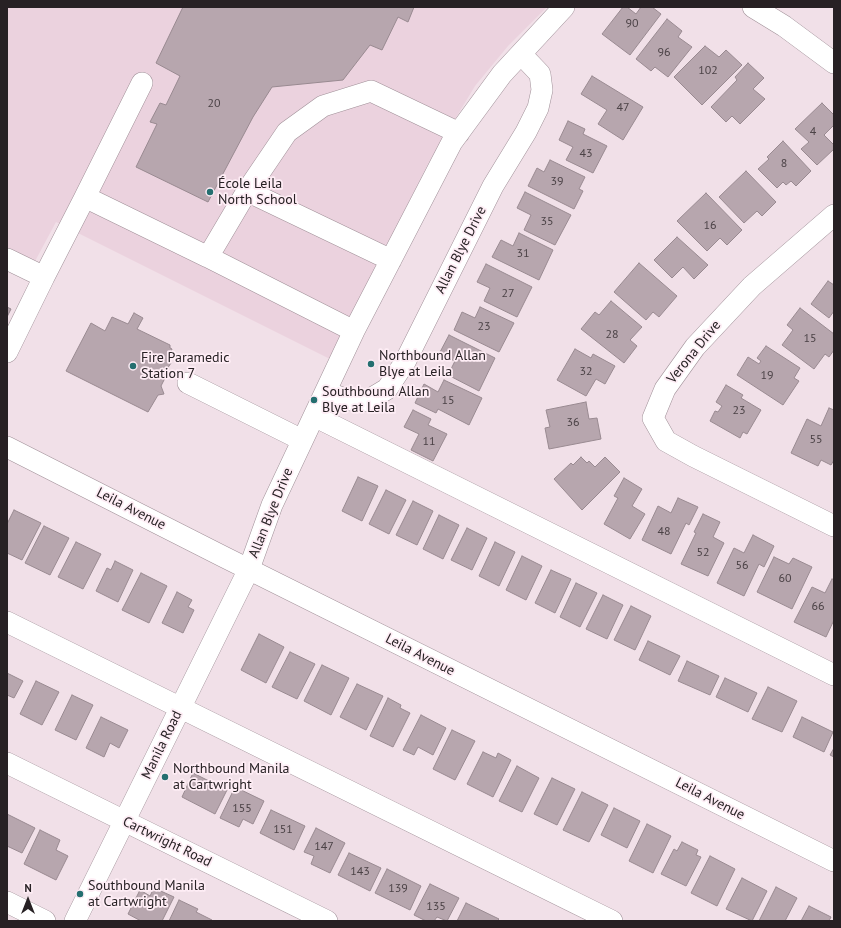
<!DOCTYPE html>
<html>
<head>
<meta charset="utf-8">
<style>
  body { margin:0 }
  #map { position:relative; width:841px; height:928px; overflow:hidden; background:#f1e0e8; font-family:"PT Sans",sans-serif }
  canvas { display:block }
  .frame { position:absolute; inset:0; border:8px solid #272124; pointer-events:none }
  .north { position:absolute; left:8px; top:880px; width:40px; height:40px; -webkit-text-stroke:3px #feedf5; paint-order:stroke; rotate:0deg; font-size:11px; font-weight:700; line-height:16px; text-align:center; color:#272124 }
  .north::after { content:''; display:block; margin:auto; width:14px; height:18px; background:#272124; clip-path:polygon(50% 0,100% 100%,50% 72%,0 100%) }
</style>
</head>
<body>
<div id="map">
<canvas width="841" height="928"></canvas>
<div class="frame"></div>
<div class="north">N</div>
</div>
<script>
const ctx = document.querySelector('canvas').getContext('2d');
ctx.lineJoin = 'round';
function fill(path, color) { ctx.fillStyle = color; ctx.fill(path, 'evenodd'); }
const poly = rows => new Path2D(rows.map(r => 'M' + r).join(''));
function stroke(path, color, width, dash) { ctx.strokeStyle = color; ctx.lineWidth = width; ctx.lineCap = dash ? 'butt' : 'round'; ctx.setLineDash(dash || []); ctx.stroke(path); }
function write(font, color, halo, rows, align = 'center') {
  ctx.font = font + ' "PT Sans",sans-serif'; ctx.lineWidth = 3.5; ctx.setLineDash([]); ctx.textBaseline = 'middle'; ctx.strokeStyle = halo; ctx.fillStyle = color; for (const [text, x, y, turn = 0] of rows) {
    ctx.save(); ctx.translate(x, y); ctx.rotate((+turn || 0) * Math.PI / 180); ctx.textAlign = isNaN(turn) ? turn : align; if (halo) ctx.strokeText(text, 0, 0); ctx.fillText(text, 0, 0); ctx.restore();
  }
}
const built = poly([
  [7,7,547,7,508,46,475,86,428,164,330,359,56,222,33,265,7,252]
]);
const building = poly([
  [183,7,414,7,408,22,398,17,382,50,370,45,343,80,272,87,253,117,208,202,136,167,157,124,150,122,160,103,166,105,180,76,156,63,183,7],
  [623,7,627,7,636,14,641,7,652,7,661,14,630,55,602,34,623,7],
  [667,19,682,31,678,37,692,47,668,77,655,67,651,71,636,59,667,19],
  [705,46,719,57,726,50,742,65,702,105,674,77,705,46],
  [748,63,764,78,753,89,765,99,740,124,732,116,726,122,711,107,737,80,735,77,748,63],
  [592,76,643,107,623,140,598,124,607,110,581,94,592,76],
  [822,103,834,115,834,125,824,135,834,145,834,149,817,165,801,149,809,142,795,129,822,103],
  [568,121,585,129,583,134,607,146,593,173,566,160,573,147,559,140,568,121],
  [783,141,811,171,796,186,791,181,786,185,783,182,777,188,758,169,769,159,767,157,783,141],
  [550,160,585,177,579,189,583,191,574,209,528,186,537,168,544,172,550,160],
  [746,171,776,202,762,216,757,211,744,223,719,197,746,171],
  [525,192,571,215,555,245,524,230,531,215,517,208,525,192],
  [706,193,742,230,727,245,720,238,707,251,677,221,706,193],
  [519,233,553,250,539,280,492,257,501,240,513,246,519,233],
  [677,237,708,265,694,279,683,267,672,278,654,260,677,237],
  [639,263,677,296,659,317,653,312,646,320,614,292,639,263],
  [486,264,532,287,517,317,484,301,490,288,477,282,486,264],
  [828,281,834,285,834,311,829,318,811,304,828,281],
  [611,301,642,327,630,340,637,346,624,363,581,329,595,312,599,315,611,301],
  [7,307,11,309,7,317,7,307],
  [480,307,514,323,499,352,454,330,462,312,475,318,480,307],
  [800,308,834,334,834,350,829,357,825,354,814,369,782,345,793,330,787,325,800,308],
  [134,313,143,318,137,329,170,345,170,348,172,349,171,352,173,353,169,361,171,363,165,372,167,374,161,386,164,394,158,395,148,412,66,371,91,323,105,331,112,317,128,324,134,313],
  [449,335,495,358,479,391,448,375,455,361,439,354,449,335],
  [766,346,800,368,794,378,799,381,783,405,737,375,748,357,759,364,761,361,757,358,766,346],
  [575,349,591,358,593,354,615,366,605,384,596,379,586,396,557,380,575,349],
  [444,380,482,398,469,425,438,409,436,413,415,403,424,384,438,392,444,380],
  [726,385,743,395,741,398,761,410,747,434,743,432,740,438,710,421,715,411,718,412,722,406,716,402,726,385],
  [586,402,589,419,597,418,601,439,549,449,545,428,550,427,546,410,586,402],
  [829,408,834,410,834,460,831,465,821,460,818,466,791,453,807,419,821,426,829,408],
  [413,410,431,419,428,425,447,434,433,461,411,450,419,434,404,427,413,410],
  [581,457,587,463,589,461,595,467,605,457,620,472,582,510,554,479,571,463,573,465,581,457],
  [358,477,378,486,362,521,342,511,358,477],
  [624,478,642,489,632,506,645,514,630,539,604,524,618,498,614,496,624,478],
  [386,490,406,500,389,534,369,524,386,490],
  [678,498,698,507,689,525,686,523,671,554,642,540,658,506,671,513,678,498],
  [413,501,433,511,417,545,396,535,413,501],
  [14,510,41,523,22,560,7,553,7,524,14,510],
  [703,514,720,522,713,537,724,543,708,576,681,564,696,533,694,532,703,514],
  [439,515,459,525,443,559,423,549,439,515],
  [44,526,69,538,50,575,25,563,44,526],
  [467,528,487,538,472,570,451,560,467,528],
  [753,535,774,546,764,567,759,564,744,596,717,583,734,548,744,553,753,535],
  [76,542,101,554,83,589,58,577,76,542],
  [495,542,515,552,499,586,479,576,495,542],
  [522,556,542,566,526,600,506,590,522,556],
  [774,557,789,564,793,558,812,567,792,609,757,592,774,557],
  [115,561,133,570,118,602,96,591,107,568,111,570,115,561],
  [551,570,571,579,555,613,535,603,551,570],
  [141,573,167,586,149,623,122,610,141,573],
  [832,579,834,580,834,620,826,637,794,622,812,587,825,593,832,579],
  [576,583,597,593,580,627,560,617,576,583],
  [177,592,192,600,188,607,194,610,183,633,162,623,177,592],
  [603,595,623,605,607,639,586,629,603,595],
  [631,606,651,616,635,650,614,640,631,606],
  [259,634,284,647,266,683,241,670,259,634],
  [648,641,680,656,670,675,639,660,648,641],
  [290,652,315,664,297,699,272,687,290,652],
  [687,661,719,676,710,695,678,681,687,661],
  [322,665,349,678,331,715,304,701,322,665],
  [7,673,23,681,14,698,7,695,7,673],
  [725,678,757,693,748,712,716,697,725,678],
  [36,681,59,692,42,725,20,714,36,681],
  [357,684,383,696,366,730,340,717,357,684],
  [768,687,797,701,782,732,752,719,768,687],
  [72,695,93,705,76,740,55,730,72,695],
  [388,698,401,705,400,708,410,713,393,747,370,736,388,698],
  [421,715,446,728,433,755,418,747,414,755,403,750,421,715],
  [101,717,128,730,119,748,110,743,104,757,86,748,101,717],
  [802,717,833,732,824,752,793,737,802,717],
  [452,730,475,741,455,780,433,769,452,730],
  [834,748,834,757,830,755,834,748],
  [483,752,496,758,498,753,511,760,493,797,467,784,483,752],
  [517,766,539,778,522,812,499,801,517,766],
  [193,773,227,790,215,814,182,797,193,773],
  [552,778,575,789,557,825,534,814,552,778],
  [235,787,264,801,253,824,243,819,239,827,220,818,235,787],
  [582,792,608,805,589,842,563,830,582,792],
  [614,808,640,821,627,848,601,835,614,808],
  [271,810,305,826,294,850,260,833,271,810],
  [7,814,35,828,22,853,7,846,7,814],
  [647,824,671,836,653,873,629,861,647,824],
  [316,828,345,843,330,873,311,864,314,856,304,852,316,828],
  [40,830,60,840,56,850,68,856,56,880,24,864,40,830],
  [682,842,698,850,696,855,701,857,686,886,661,874,674,849,677,851,682,842],
  [349,853,381,868,370,891,338,875,349,853],
  [710,856,735,869,717,906,691,893,710,856],
  [387,869,421,886,410,910,375,893,387,869],
  [742,878,767,891,752,921,726,909,742,878],
  [430,884,459,898,447,921,437,917,434,921,426,921,414,915,430,884],
  [776,887,797,898,785,921,759,921,776,887],
  [154,888,174,897,162,921,141,921,128,914,140,890,150,896,154,888],
  [179,900,198,909,196,912,212,920,212,921,169,921,179,900],
  [466,903,499,919,497,921,457,921,466,903],
  [809,906,831,917,829,921,801,921,809,906]
]);
const minor = poly([
  [753,7,784,26,834,63],
  [247,191,208,257,354,331],
  [85,197,142,83],
  [834,215,752,286,695,347,665,389,653,418,666,441,693,456,834,526],
  [7,259,44,277,7,352],
  [391,260,247,191,287,132,323,106,371,91,459,133],
  [44,277,85,197,208,257],
  [188,383,302,440],
  [326,392,348,400,367,401,387,389,405,362,493,186,526,132,538,108,542,90,540,74,521,54],
  [314,416,834,675],
  [7,447,224,557,834,861],
  [7,622,612,921],
  [7,763,327,921],
  [7,902,45,921],
  [75,921,249,569,272,505,354,331,452,142,502,74,564,7]
]);
const markers = [
  [210,192,4,"#246f70"],
  [371,364,4,"#246f70"],
  [133,366,4,"#246f70"],
  [314,400,4,"#246f70"],
  [165,777,4,"#246f70"],
  [80,894,4,"#246f70"]
];
const numberNames = [
  ["90",632,24],
  ["96",664,53],
  ["102",708,71],
  ["20",214,104],
  ["47",623,108],
  ["4",813,132],
  ["43",586,154],
  ["8",784,164],
  ["39",557,182],
  ["35",547,222],
  ["16",710,226],
  ["31",523,254],
  ["27",508,294],
  ["23",484,327],
  ["28",612,335],
  ["15",810,339],
  ["32",586,372],
  ["19",767,376],
  ["15",448,401],
  ["23",739,411],
  ["36",573,423],
  ["55",816,440],
  ["11",429,442],
  ["48",664,532],
  ["52",703,553],
  ["56",742,566],
  ["60",785,579],
  ["66",818,607],
  ["155",242,809],
  ["151",283,830],
  ["147",324,847],
  ["143",360,872],
  ["139",398,889],
  ["135",436,907]
];
const poiNames = [
  ["École Leila",218,184],
  ["North School",218,200],
  ["Northbound Allan",379,356],
  ["Blye at Leila",379,372],
  ["Fire Paramedic",141,358],
  ["Station 7",141,374],
  ["Southbound Allan",322,392],
  ["Blye at Leila",322,408],
  ["Northbound Manila",173,769],
  ["at Cartwright",173,785],
  ["Southbound Manila",88,886],
  ["at Cartwright",88,902]
];
const streetNames = [
  ["Allan Blye Drive",461,250,-63],
  ["Verona Drive",694,352,-51],
  ["Leila Avenue",131,509,27],
  ["Allan Blye Drive",271,513,-68],
  ["Leila Avenue",420,655,27],
  ["Manila Road",162,745,-64],
  ["Leila Avenue",710,799,27],
  ["Cartwright Road",167,842,26]
];
fill(built, '#ebd2de');
fill(building, '#b7a6ae');
stroke(building, '#998a91', 1);
stroke(minor, '#a09098', 22);
stroke(minor, '#fff', 21);
for (const [x, y, r, color] of markers) { const dot = new Path2D(); dot.arc(x, y, r, 0, 2 * Math.PI); ctx.fillStyle = color; ctx.fill(dot); stroke(dot, '#feedf5', 1.5); }
write('12px', '#4b4246', null, numberNames);
write('14px', '#272124', '#feedf5', poiNames, 'left');
write('14px', '#272124', '#feedf5', streetNames);
</script>
</body>
</html>
